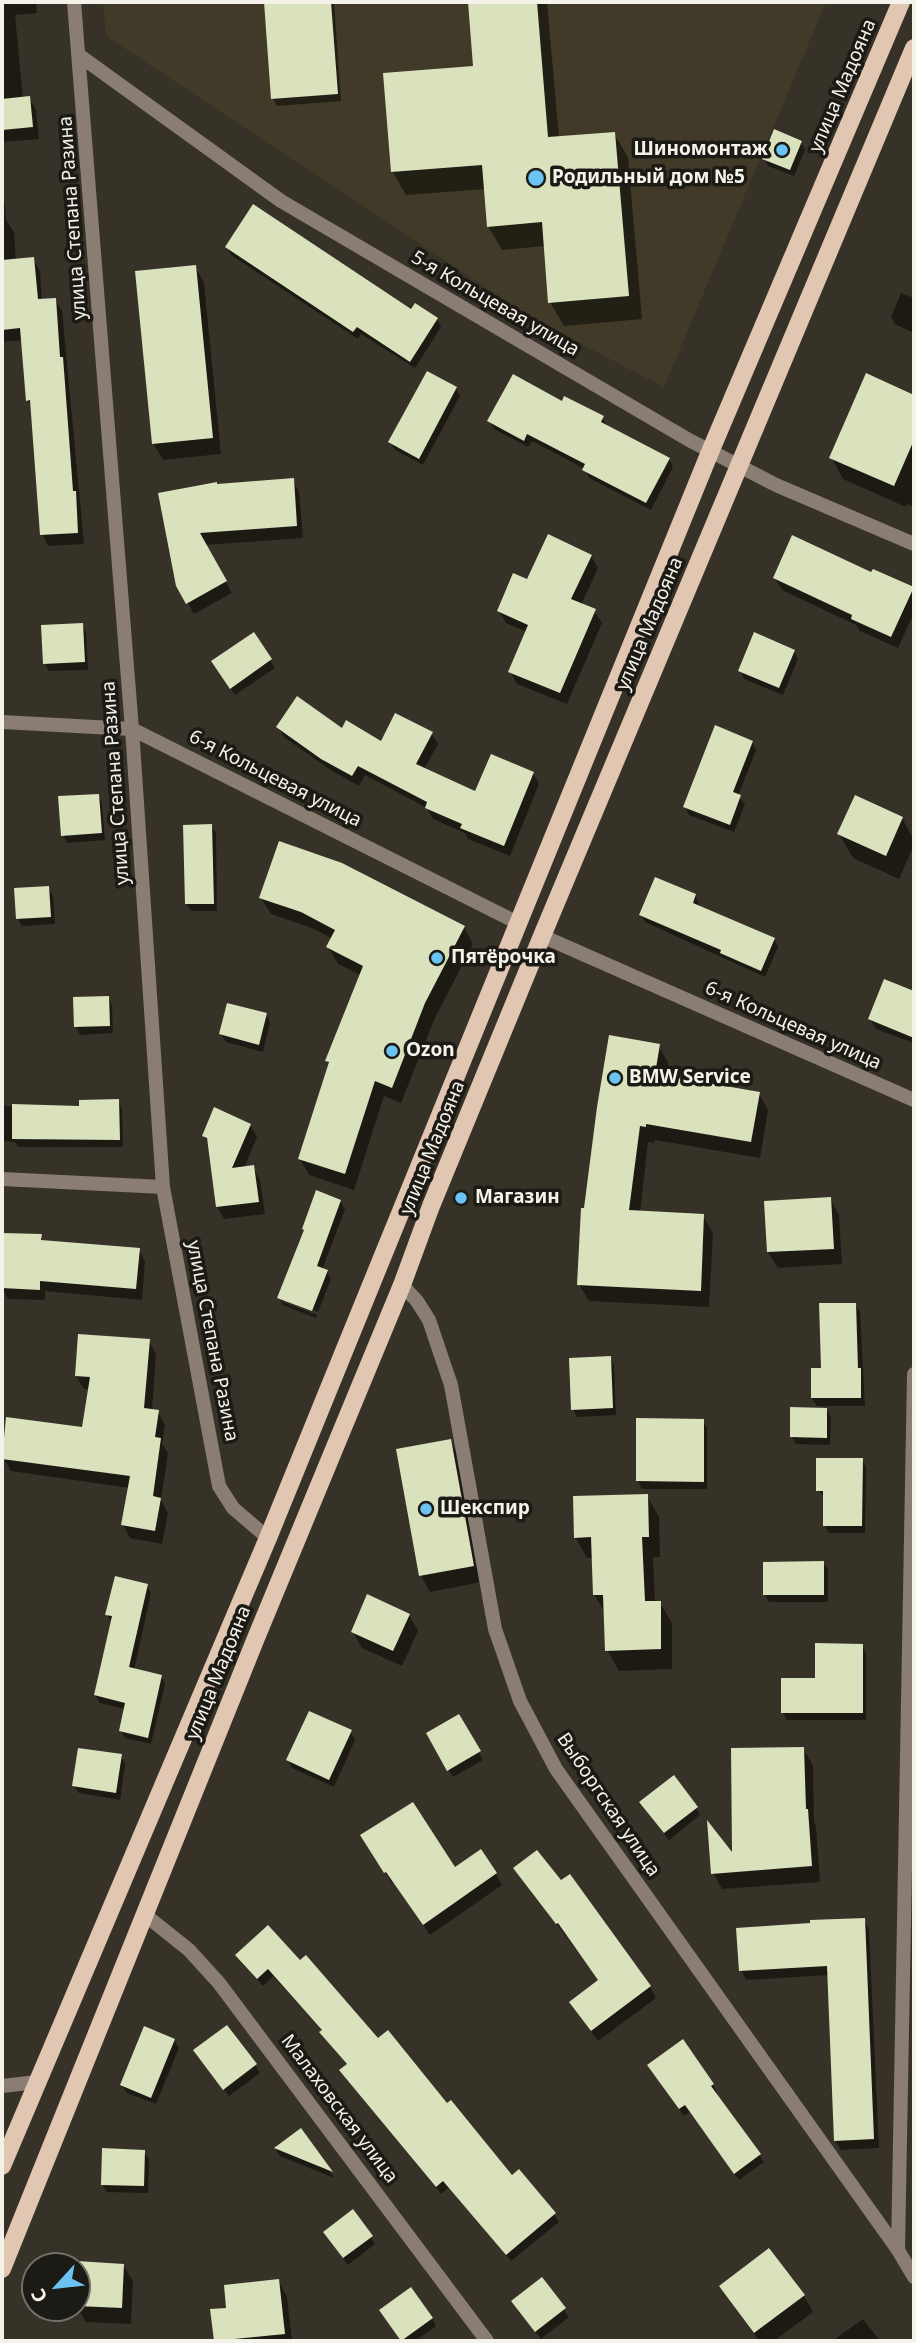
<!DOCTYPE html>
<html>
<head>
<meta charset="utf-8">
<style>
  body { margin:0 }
  #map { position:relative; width:916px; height:2343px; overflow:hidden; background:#373227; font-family:"Noto Sans",sans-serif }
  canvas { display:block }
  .frame { position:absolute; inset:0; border:4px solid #f5f2ea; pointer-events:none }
  .north { position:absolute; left:21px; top:2252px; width:70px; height:70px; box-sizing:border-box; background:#1c1a15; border:2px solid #73706a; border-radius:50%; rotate:243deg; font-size:19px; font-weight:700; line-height:28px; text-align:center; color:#f5f2ea }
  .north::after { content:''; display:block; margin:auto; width:24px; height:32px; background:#6bc3f2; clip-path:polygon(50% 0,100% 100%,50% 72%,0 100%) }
</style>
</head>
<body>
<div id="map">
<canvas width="916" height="2343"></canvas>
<div class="frame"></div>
<div class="north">С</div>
</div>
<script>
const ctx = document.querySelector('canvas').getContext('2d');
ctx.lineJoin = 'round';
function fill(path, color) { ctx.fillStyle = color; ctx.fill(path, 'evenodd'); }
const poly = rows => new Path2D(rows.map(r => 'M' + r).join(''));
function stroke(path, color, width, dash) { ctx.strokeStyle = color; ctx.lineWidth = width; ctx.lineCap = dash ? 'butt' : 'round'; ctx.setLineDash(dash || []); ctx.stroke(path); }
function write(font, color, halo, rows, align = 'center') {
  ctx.font = font + ' "Noto Sans",sans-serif'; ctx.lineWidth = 7; ctx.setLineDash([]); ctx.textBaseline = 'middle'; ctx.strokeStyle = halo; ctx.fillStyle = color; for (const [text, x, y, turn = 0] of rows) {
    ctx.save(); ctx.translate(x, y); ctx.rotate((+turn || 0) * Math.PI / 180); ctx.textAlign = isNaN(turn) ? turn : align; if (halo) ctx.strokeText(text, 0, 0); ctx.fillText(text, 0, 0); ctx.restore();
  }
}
const built = poly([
  [103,2,826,2,664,387,533,319,106,36]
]);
const shadow = poly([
  [2,2,36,2,37,13,15,15,23,99,29,98,36,110,39,139,2,142],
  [266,2,334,2,341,101,277,106,273,99],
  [469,2,547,2,559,138,614,134,628,157,642,319,564,326,550,302,545,246,502,250,488,226,485,189,406,195,392,171,475,68],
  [801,142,805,150,794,176,768,166,764,158],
  [2,198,5,204,6,220,14,232,16,260,33,259,40,271,42,301,55,299,62,311,84,544,48,546,42,534,32,407,28,400,23,340,2,342],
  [227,247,437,319,441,327,415,368,361,334,358,339,231,255],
  [195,267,204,283,221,454,163,460,153,443],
  [901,293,914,298,914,333,895,324,891,317],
  [867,375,914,397,914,507,907,504,906,507,843,479,831,457],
  [456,388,460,396,423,465,395,450,390,442],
  [603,418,607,427,669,459,673,467,651,510,589,478,585,469,532,441,528,447,494,429,489,421],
  [293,480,299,492,303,538,205,545,232,593,194,614,178,585,217,485],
  [591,556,598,568,581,605,594,611,602,623,567,704,517,684,510,671,527,632,506,623,499,611,528,582],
  [872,574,913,588,914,591,914,613,898,648,860,631,856,625,782,590,774,577],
  [82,625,86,632,88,670,49,671,45,664],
  [253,634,275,668,235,695,217,669],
  [794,651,798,659,783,695,744,679,740,671],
  [278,727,342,731,381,743,431,733,438,744,424,769,476,794,533,773,539,784,510,856,468,839,465,833,433,819,427,808,365,775,359,786,329,769,284,737],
  [752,742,756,750,738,796,745,804,734,832,689,815,685,807],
  [98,796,102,803,105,840,67,843,63,835],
  [902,818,914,840,914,845,899,879,853,858,839,834],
  [211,826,216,833,217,911,191,911,186,904],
  [2,885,4,916,2,916],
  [48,888,53,896,55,924,22,926,18,919],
  [695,896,699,903,698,907,774,939,778,947,765,977,645,922,641,915],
  [261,898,464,927,473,944,434,1020,401,1103,384,1096,354,1190,309,1175,300,1159,330,1066,327,1061,361,975,338,964,328,947,333,939,312,928,271,914],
  [885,981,914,993,914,1043,876,1029,870,1019],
  [108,997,112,1005,113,1033,80,1035,76,1027],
  [266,1014,270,1022,263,1052,226,1042,221,1034],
  [658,1046,668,1062,666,1077,759,1094,768,1110,760,1158,655,1140,654,1143,648,1142,640,1213,703,1216,713,1233,709,1307,589,1301,579,1284,586,1210],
  [118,1101,122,1109,123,1147,18,1147,15,1142,2,1141,2,1106,81,1108],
  [250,1125,257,1137,244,1168,253,1167,260,1180,265,1214,224,1219,217,1206,210,1147,204,1136],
  [830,1199,839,1215,842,1264,778,1268,768,1252],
  [340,1201,345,1209,322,1270,327,1272,331,1279,318,1312,283,1298,283,1302,317,1315,316,1318,283,1305,279,1297],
  [2,1235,40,1236,44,1242,139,1250,145,1261,142,1300,45,1291,45,1300,8,1299,2,1288],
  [855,1304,860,1312,865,1406,817,1406,812,1398,823,1370],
  [149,1341,156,1354,152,1411,158,1412,165,1425,162,1444,168,1453,161,1500,168,1513,162,1544,130,1538,123,1525,130,1488,11,1471,3,1458,84,1429,90,1389,84,1389,76,1376],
  [610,1357,614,1365,616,1415,577,1417,573,1409],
  [826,1409,831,1417,830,1445,796,1444,792,1437],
  [703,1421,707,1428,707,1489,642,1489,638,1481],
  [450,1441,459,1457,482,1582,430,1592,421,1576],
  [862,1459,866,1467,865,1533,829,1533,824,1525,825,1498,818,1490],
  [647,1496,659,1517,660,1557,653,1557,655,1603,660,1603,672,1623,672,1669,619,1671,607,1650,605,1613,594,1594,593,1558,587,1558,575,1537],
  [823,1563,828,1570,828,1602,769,1602,765,1595],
  [147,1586,151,1593,134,1670,161,1676,165,1684,151,1744,125,1738,121,1731,125,1709,100,1703,95,1695,112,1623,107,1615],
  [409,1615,418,1631,402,1666,362,1648,353,1632],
  [862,1645,866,1653,866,1720,787,1720,783,1713],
  [458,1716,483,1760,453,1777,428,1734],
  [351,1732,355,1740,334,1787,292,1768,288,1760],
  [803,1749,813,1765,814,1822,816,1827,820,1882,722,1889,713,1873,734,1857],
  [121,1756,125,1764,120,1800,79,1793,74,1786],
  [696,1808,700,1815,669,1840,646,1810],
  [362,1835,454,1870,496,1874,502,1885,430,1935,394,1882,392,1883],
  [515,1869,650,1987,656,1998,598,2041,578,2014,600,1981],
  [864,1920,869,1929,879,2148,841,2150,835,2141,829,1975,746,1980,741,1970],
  [268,1928,378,2041,447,2105,512,2178,554,2214,559,2222,511,2261,449,2187,441,2194,346,2078,348,2066,326,2040,323,2031,273,1976,263,1986,242,1963,238,1955],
  [174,2040,179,2048,156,2104,127,2093,122,2085],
  [682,2042,713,2085,717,2092,715,2094,764,2162,739,2180,690,2112,684,2116,654,2073],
  [200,2058,255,2065,260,2073,229,2096],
  [300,2131,331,2173,334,2178,280,2156,276,2149],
  [144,2152,149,2159,148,2193,107,2192,102,2184],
  [325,2233,371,2237,375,2244,348,2265],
  [123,2265,133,2281,131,2324,86,2322,77,2307,77,2286],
  [542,2279,569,2317,541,2339,518,2309],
  [278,2280,287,2297,292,2341,216,2341,212,2311,228,2309],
  [721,2287,804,2296,813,2312,774,2341,759,2341],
  [386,2318,432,2318,436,2326,415,2341,403,2341],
  [863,2319,880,2341,832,2341]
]);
const building = poly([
  [264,2,331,2,338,94,271,99],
  [468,2,537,2,548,137,615,132,629,296,548,303,542,222,487,227,482,165,391,172,383,73,473,66],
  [30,96,33,127,2,130,2,99],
  [774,129,802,141,790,170,762,159],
  [253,204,411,309,415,303,438,318,410,362,357,327,353,332,225,247],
  [34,257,38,299,56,298,60,357,63,357,73,491,76,491,78,533,40,535,30,400,26,401,20,328,2,330,2,260],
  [196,265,213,438,152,444,135,271],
  [427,371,457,387,419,459,388,442],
  [866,373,914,395,914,440,894,486,829,458],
  [513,374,562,401,564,396,604,416,601,422,670,458,646,503,582,470,585,464,527,434,524,441,487,421],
  [294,478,297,526,200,533,227,581,186,604,176,586,158,493,217,482,217,484],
  [548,534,592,555,571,599,596,609,560,693,508,672,528,625,497,611,513,573,527,579],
  [792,535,871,572,873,569,914,587,891,637,851,619,852,615,773,578],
  [83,623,85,662,43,664,41,625],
  [254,632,272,659,230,689,211,661],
  [754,632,795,650,779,688,738,671],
  [297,696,342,728,346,720,381,741,395,713,433,732,416,764,475,791,491,754,534,772,504,846,460,828,462,824,425,808,427,802,358,766,352,776,321,759,276,727],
  [715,725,753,741,733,792,741,795,730,825,683,807],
  [99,794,102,833,61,836,58,796],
  [855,795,903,817,886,856,837,834],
  [212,824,214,904,185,904,183,825],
  [279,841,342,863,465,926,425,1003,392,1088,375,1081,345,1174,298,1159,329,1062,325,1061,363,966,326,947,335,930,301,912,259,898],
  [655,877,696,894,693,903,775,938,761,971,720,953,721,950,639,915],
  [49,886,51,917,16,919,14,888],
  [884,979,914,991,914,1038,868,1019],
  [109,996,110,1026,74,1027,73,997],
  [227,1003,267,1013,259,1045,219,1034],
  [609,1035,660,1044,655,1074,760,1092,751,1142,646,1124,646,1127,640,1126,629,1210,704,1214,701,1291,577,1285,581,1208,584,1208,597,1107],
  [119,1099,120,1140,12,1139,12,1104,79,1106,79,1100],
  [214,1107,251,1124,232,1168,254,1165,259,1202,216,1207,207,1138,202,1136],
  [316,1190,341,1200,317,1266,328,1270,312,1311,277,1298,304,1230,302,1229],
  [831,1197,834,1249,767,1252,764,1201],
  [2,1233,42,1234,41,1240,140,1248,136,1289,40,1281,40,1290,2,1288],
  [819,1303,856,1303,858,1368,861,1368,861,1398,811,1398,811,1368,821,1368],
  [78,1334,150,1339,144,1408,159,1410,155,1437,161,1438,153,1496,161,1498,155,1531,121,1525,130,1476,2,1459,6,1417,82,1427,90,1377,75,1376],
  [611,1356,613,1408,571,1410,569,1358],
  [790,1407,827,1408,827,1438,790,1437],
  [636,1418,704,1419,704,1482,636,1481],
  [451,1439,474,1566,419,1576,396,1449],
  [816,1458,863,1458,862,1526,823,1526,823,1491,816,1491],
  [648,1494,649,1537,642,1537,645,1601,661,1601,661,1649,605,1651,603,1595,593,1595,591,1537,574,1538,573,1496],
  [824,1561,824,1595,763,1595,763,1562],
  [115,1576,148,1584,129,1667,162,1675,148,1738,119,1731,125,1703,94,1695,112,1616,105,1615],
  [367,1594,410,1614,393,1651,351,1632],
  [815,1643,863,1644,863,1713,781,1713,781,1678,815,1678],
  [309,1711,352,1730,329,1780,286,1760],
  [459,1714,481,1751,447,1771,426,1733],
  [804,1747,806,1809,808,1809,812,1866,711,1874,707,1820,732,1852,731,1748],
  [78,1748,122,1754,116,1793,72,1786],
  [674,1775,698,1807,664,1833,639,1802],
  [413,1802,455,1867,481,1849,497,1873,423,1925,386,1872,384,1873,360,1835],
  [537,1850,561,1880,570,1874,651,1986,591,2031,569,2002,598,1980,558,1923,556,1924,513,1868],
  [865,1918,874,2139,834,2141,827,1966,739,1971,736,1928,810,1923,810,1920],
  [268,1925,300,1960,306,1955,378,2038,388,2030,447,2103,451,2100,512,2175,519,2169,556,2213,506,2255,443,2181,436,2187,339,2070,347,2064,319,2032,322,2030,268,1969,257,1979,235,1955],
  [227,2025,257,2064,223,2090,193,2050],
  [144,2026,175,2039,151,2098,120,2085],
  [683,2039,714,2084,711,2086,761,2154,734,2174,685,2105,679,2109,647,2065],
  [301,2128,333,2172,274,2148],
  [102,2148,145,2150,144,2186,101,2185],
  [353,2209,373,2236,343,2258,323,2232],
  [769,2248,805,2295,754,2333,719,2286],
  [77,2261,124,2264,122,2308,77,2306],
  [542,2277,566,2308,535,2332,511,2301],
  [279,2279,285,2334,214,2341,210,2309,226,2308,224,2285],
  [411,2287,433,2318,401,2341,379,2310]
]);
const lane = poly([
  [2,2086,37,2082]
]);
const street = poly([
  [74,2,132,729,163,1187,219,1486,233,1508,268,1538],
  [80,56,281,201,689,440,776,485,914,544],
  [2,722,132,729,518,923],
  [542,936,914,1100],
  [2,1179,163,1187],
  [402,1285,417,1301,429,1320,451,1385,495,1629,520,1701,556,1769,898,2250,914,2277],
  [144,1914,189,1950,219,1983,487,2341],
  [898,2250,914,1374]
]);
const primary = poly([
  [2,2166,268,1538,710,452,901,2],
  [2,2269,256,1638,402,1285,431,1206,542,936,914,48]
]);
const markers = [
  [782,150,7,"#6bc3f2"],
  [536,178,9,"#6bc3f2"],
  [437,958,7,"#6bc3f2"],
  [392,1051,7,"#6bc3f2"],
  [615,1078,7,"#6bc3f2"],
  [461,1198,7,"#6bc3f2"],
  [426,1509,7,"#6bc3f2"]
];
const streetNames = [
  ["улица Мадояна",843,86,-67],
  ["улица Степана Разина",73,218,-94],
  ["5-я Кольцевая улица",495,304,30],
  ["улица Мадояна",650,624,-67],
  ["6-я Кольцевая улица",275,779,27],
  ["улица Степана Разина",116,783,-94],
  ["6-я Кольцевая улица",793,1026,24],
  ["улица Мадояна",433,1148,-68],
  ["улица Степана Разина",212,1341,79],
  ["улица Мадояна",219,1673,-68],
  ["Выборгская улица",608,1805,56],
  ["Малаховская улица",339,2109,53]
];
const poiNames = [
  ["Шиномонтаж",768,150,"right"],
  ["Родильный дом №5",552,178],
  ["Пятёрочка",451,958],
  ["Ozon",406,1051],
  ["BMW Service",629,1078],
  ["Магазин",475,1198],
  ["Шекспир",440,1509]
];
fill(built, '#413a28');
fill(shadow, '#0007');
fill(building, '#d9e1bd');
stroke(lane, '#8a7d73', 14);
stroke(street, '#8a7d73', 14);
stroke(primary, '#e1c6b2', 18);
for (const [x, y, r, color] of markers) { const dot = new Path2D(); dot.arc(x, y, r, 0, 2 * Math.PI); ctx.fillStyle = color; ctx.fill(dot); stroke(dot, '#1c1a15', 2.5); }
write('19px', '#f5f2ea', '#1c1a15', streetNames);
write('bold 19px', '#f5f2ea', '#1c1a15', poiNames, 'left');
</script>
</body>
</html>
